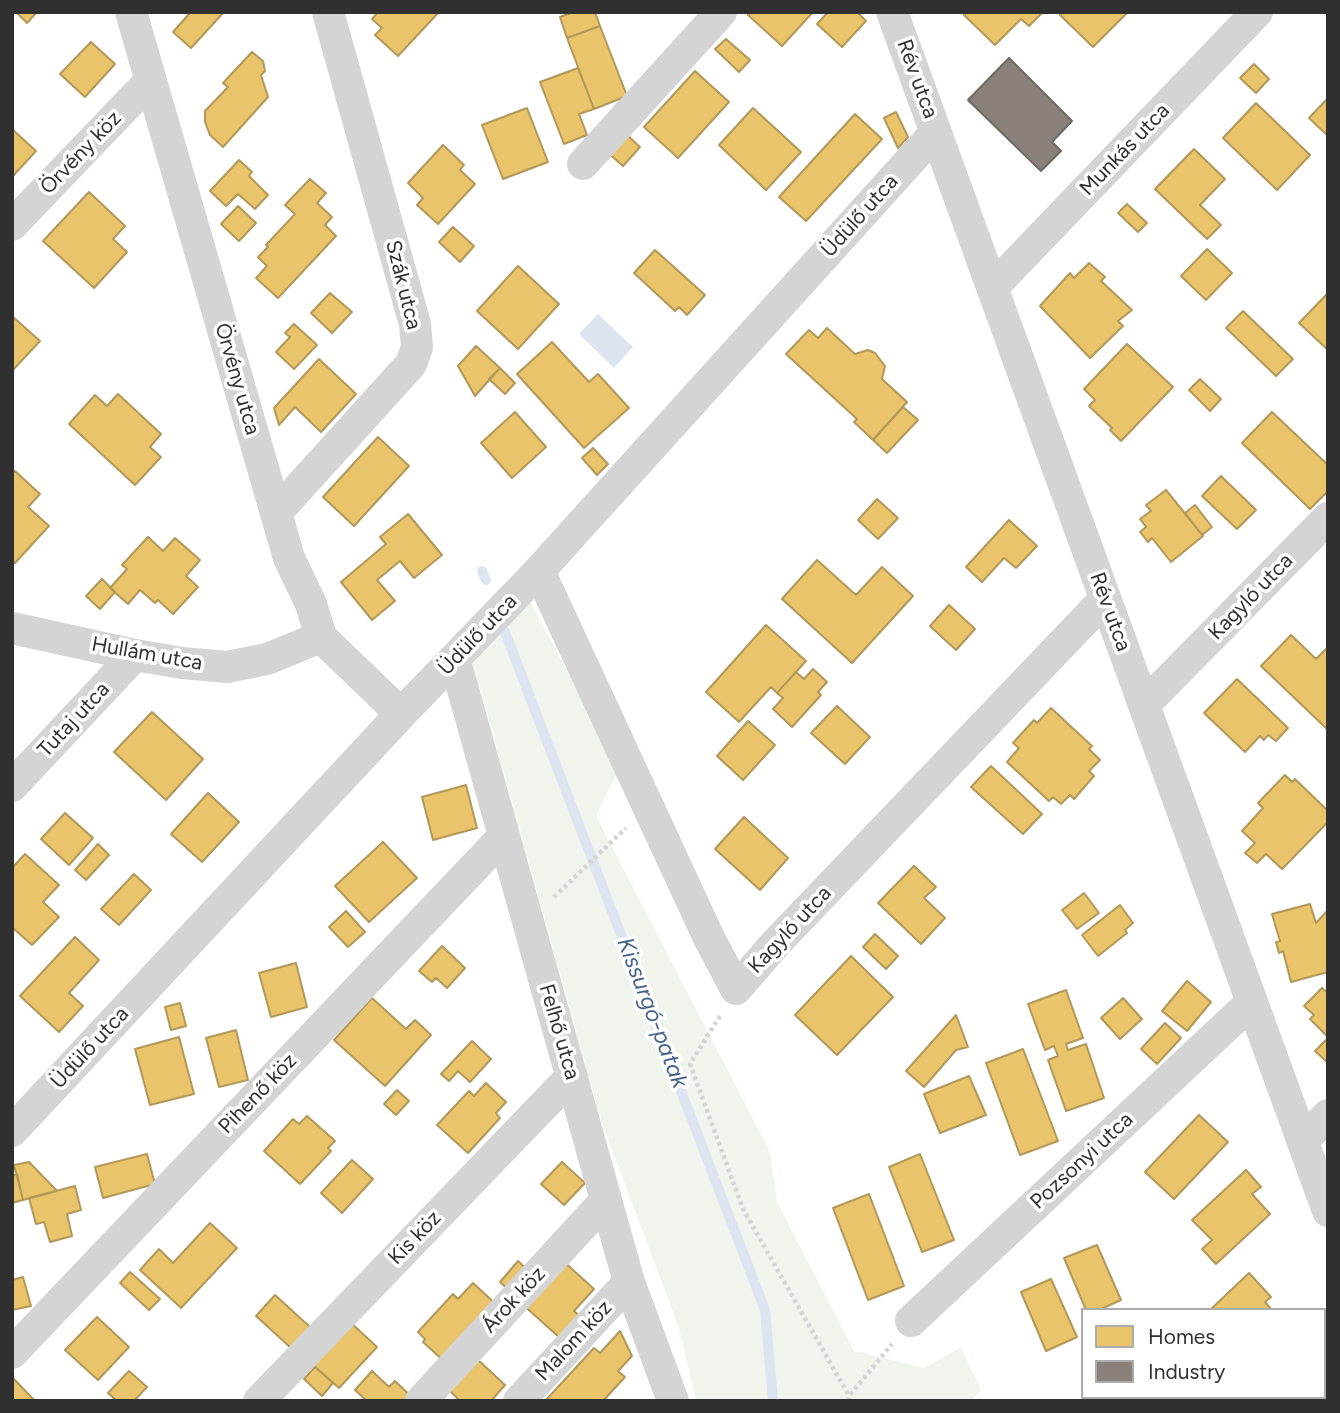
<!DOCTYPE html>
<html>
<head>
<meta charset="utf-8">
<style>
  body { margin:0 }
  #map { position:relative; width:1340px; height:1413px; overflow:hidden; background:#fff; font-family:Figtree,sans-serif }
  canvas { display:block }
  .frame { position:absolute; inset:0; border:14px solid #303030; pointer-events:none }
  .legend { position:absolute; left:1081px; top:1308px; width:245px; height:91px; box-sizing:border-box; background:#fff; border:2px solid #acacac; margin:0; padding:9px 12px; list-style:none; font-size:21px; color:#303030 }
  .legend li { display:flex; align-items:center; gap:14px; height:35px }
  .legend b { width:35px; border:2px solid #acacac }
</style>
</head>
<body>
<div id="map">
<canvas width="1340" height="1413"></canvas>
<div class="frame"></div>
<ul class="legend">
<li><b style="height:19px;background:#e9c46a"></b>Homes</li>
<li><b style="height:19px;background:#8a817c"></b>Industry</li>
</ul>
</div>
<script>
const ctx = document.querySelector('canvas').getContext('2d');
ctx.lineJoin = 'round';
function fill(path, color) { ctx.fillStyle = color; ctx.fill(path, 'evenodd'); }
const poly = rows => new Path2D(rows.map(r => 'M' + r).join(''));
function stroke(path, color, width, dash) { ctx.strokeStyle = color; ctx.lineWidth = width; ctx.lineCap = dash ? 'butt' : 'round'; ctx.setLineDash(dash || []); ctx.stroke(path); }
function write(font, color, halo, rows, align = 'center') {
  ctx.font = font + ' Figtree,sans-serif'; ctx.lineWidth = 7; ctx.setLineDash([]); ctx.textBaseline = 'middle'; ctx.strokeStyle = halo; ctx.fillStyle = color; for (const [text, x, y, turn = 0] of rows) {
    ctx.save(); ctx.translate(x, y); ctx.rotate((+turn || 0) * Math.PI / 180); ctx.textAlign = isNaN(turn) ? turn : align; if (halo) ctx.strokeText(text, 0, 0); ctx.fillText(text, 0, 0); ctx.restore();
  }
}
const green = poly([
  [526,594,619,769,596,816,770,1152,777,1202,854,1351,924,1368,961,1347,981,1390,972,1401,696,1401,679,1328,603,1126,469,647]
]);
const water = poly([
  [598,314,633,347,614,368,579,334]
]);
const homes = poly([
  [16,12,37,12,27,23,16,12],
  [186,12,224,12,191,48,173,32,189,14,186,12],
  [378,12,439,12,398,56,375,35,382,28,372,19,378,12],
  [573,12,595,12,600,26,567,38,560,17,573,12],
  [751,12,813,12,782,46,748,15,751,12],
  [828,12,857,12,866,21,842,47,817,24,828,12],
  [967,12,1043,12,1029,26,1021,19,995,45,964,15,967,12],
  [1063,12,1128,12,1093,47,1060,15,1063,12],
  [600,26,627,96,594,109,567,38,600,26],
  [726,39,750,60,739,72,715,49,726,39],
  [91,42,115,64,85,97,60,74,91,42],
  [252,52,263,61,265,71,261,75,268,97,223,147,210,135,205,122,205,111,228,87,223,83,252,52],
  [1254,64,1269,79,1256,93,1240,78,1254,64],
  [578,68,594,109,579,114,587,135,564,144,540,82,578,68],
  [695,71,729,102,678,158,644,127,695,71],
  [1328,98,1328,136,1309,118,1328,98],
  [1256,103,1310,155,1277,190,1223,138,1256,103],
  [527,108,548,162,503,179,482,125,527,108],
  [753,108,801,152,766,190,719,145,753,108],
  [896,112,908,137,898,148,884,118,896,112],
  [855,114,882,139,806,221,779,197,855,114],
  [12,129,36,151,12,177,12,129],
  [625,133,640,147,623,166,607,152,625,133],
  [443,145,464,165,460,170,475,184,438,224,417,205,423,198,408,183,443,145],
  [1194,149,1225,179,1200,205,1221,225,1207,239,1155,189,1194,149],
  [239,160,252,172,249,176,268,195,255,209,238,194,226,206,210,191,239,160],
  [310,179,326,193,317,203,332,217,325,225,336,236,278,298,256,278,267,266,258,257,268,247,266,245,295,214,285,205,310,179],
  [89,192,125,226,113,239,127,252,94,288,43,241,89,192],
  [1127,204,1147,223,1138,232,1118,213,1127,204],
  [238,206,256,223,239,241,221,224,238,206],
  [453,227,474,246,460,262,439,242,453,227],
  [1207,249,1232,273,1206,300,1181,276,1207,249],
  [655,250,705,295,687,315,679,307,675,311,634,273,655,250],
  [1089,263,1105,277,1101,281,1132,310,1118,321,1123,326,1090,358,1040,306,1070,273,1074,278,1089,263],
  [518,266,559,304,518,349,477,311,518,266],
  [330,293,352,312,332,333,311,313,330,293],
  [1328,293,1328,350,1299,323,1328,293],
  [1243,311,1293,359,1276,376,1226,328,1243,311],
  [12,316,40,341,12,371,12,316],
  [294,324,317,345,294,369,276,352,290,337,285,333,294,324],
  [827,328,855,354,868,350,875,353,885,366,882,379,907,402,873,440,854,422,857,419,786,354,809,330,818,338,827,328],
  [552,342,589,382,598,374,629,408,584,448,517,374,552,342],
  [1127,344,1173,387,1121,441,1110,430,1112,428,1089,406,1095,400,1084,389,1127,344],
  [476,346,500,368,475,396,458,366,476,346],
  [319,359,356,394,321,432,295,407,279,425,274,408,319,359],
  [500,368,515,383,505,394,489,379,500,368],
  [1200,379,1221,399,1210,411,1189,390,1200,379],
  [118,394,161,434,150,447,161,457,135,485,69,424,95,395,107,406,118,394],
  [903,407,918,420,887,453,873,440,903,407],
  [515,412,546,447,512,478,481,443,515,412],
  [1272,412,1328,465,1328,491,1310,509,1242,443,1272,412],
  [378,437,409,466,354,526,323,497,378,437],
  [593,448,608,464,597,475,582,458,593,448],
  [15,471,40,494,28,507,49,526,15,563,12,560,12,474,15,471],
  [1221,476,1256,510,1237,529,1202,496,1221,476],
  [1166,490,1203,536,1171,562,1152,538,1148,542,1140,532,1146,527,1140,519,1151,511,1146,505,1166,490],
  [877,499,898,518,878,539,858,520,877,499],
  [1195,505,1212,527,1202,535,1185,513,1195,505],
  [408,514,442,555,414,578,400,561,377,580,395,601,372,620,341,582,386,544,380,537,408,514],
  [1009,520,1037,546,1016,568,1004,558,982,582,966,567,1009,520],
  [148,537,163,551,175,538,200,560,186,576,198,587,173,614,158,600,155,603,140,590,128,604,110,588,127,569,122,565,148,537],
  [817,560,856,595,882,567,913,596,852,663,782,599,817,560],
  [102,579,115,592,100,609,86,596,102,579],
  [949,605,975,629,956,650,930,626,949,605],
  [766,625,806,661,777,693,771,687,739,722,706,692,766,625],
  [1291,635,1316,659,1326,649,1328,650,1328,730,1261,666,1291,635],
  [813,669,827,682,818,692,821,695,792,727,773,709,783,698,777,693,796,672,804,679,813,669],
  [1237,679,1288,728,1276,741,1268,735,1264,740,1260,736,1245,752,1204,713,1237,679],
  [837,706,870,737,845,764,811,733,837,706],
  [1051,708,1092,746,1089,749,1100,760,1089,771,1094,776,1074,799,1070,795,1061,804,1053,797,1049,801,1007,762,1019,748,1013,743,1034,720,1037,723,1051,708],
  [152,712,203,759,166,800,114,752,152,712],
  [748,721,775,745,743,780,717,756,748,721],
  [991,766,1042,814,1023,834,971,787,991,766],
  [1285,775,1292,782,1295,779,1328,811,1328,822,1282,869,1266,854,1257,863,1245,853,1255,843,1242,831,1263,808,1258,803,1285,775],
  [466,785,477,828,433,840,422,797,466,785],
  [208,793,239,822,202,862,171,834,208,793],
  [65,813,93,838,69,865,41,839,65,813],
  [744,817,788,858,760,890,715,849,744,817],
  [383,842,417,878,369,922,335,886,383,842],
  [98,844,109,855,86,880,75,870,98,844],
  [25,854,59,885,43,902,59,917,32,945,14,929,12,930,12,868,25,854],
  [914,866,936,887,924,898,945,918,921,944,878,903,914,866],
  [134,874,151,890,119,925,101,909,134,874],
  [1084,893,1099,913,1077,929,1062,910,1084,893],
  [1310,904,1316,923,1328,910,1328,972,1291,982,1283,951,1279,953,1276,942,1280,941,1272,914,1310,904],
  [1120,905,1133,923,1125,930,1127,933,1098,956,1082,935,1120,905],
  [346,911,365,932,348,947,329,927,346,911],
  [875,934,898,956,886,969,863,947,875,934],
  [75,937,99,960,69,993,83,1006,59,1032,20,996,75,937],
  [442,946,465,968,447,988,436,978,432,982,419,971,442,946],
  [851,956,893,997,837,1055,795,1015,851,956],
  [296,963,307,1007,271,1017,259,973,296,963],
  [1187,981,1211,1002,1187,1031,1162,1011,1187,981],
  [1322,988,1328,993,1328,1037,1310,1019,1314,1015,1304,1006,1322,988],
  [1066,990,1083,1038,1066,1044,1068,1050,1086,1044,1104,1098,1066,1111,1048,1060,1058,1056,1054,1046,1045,1050,1028,1004,1066,990],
  [372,998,406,1029,415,1020,431,1035,385,1086,334,1040,372,998],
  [1123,998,1142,1019,1120,1039,1101,1018,1123,998],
  [180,1003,186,1026,171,1030,165,1007,180,1003],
  [956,1015,968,1047,956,1050,924,1087,906,1071,956,1015],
  [1165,1023,1181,1038,1157,1064,1141,1049,1165,1023],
  [236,1030,248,1080,219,1087,206,1038,236,1030],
  [179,1037,194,1094,150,1105,135,1049,179,1037],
  [1328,1038,1328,1063,1315,1051,1328,1038],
  [472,1041,491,1059,470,1082,458,1071,449,1081,441,1074,472,1041],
  [1023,1049,1058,1141,1020,1155,986,1063,1023,1049],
  [969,1076,986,1115,940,1133,924,1094,969,1076],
  [486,1083,506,1102,496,1113,500,1118,468,1153,437,1125,469,1091,474,1096,486,1083],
  [397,1090,409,1101,396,1115,384,1104,397,1090],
  [1199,1115,1228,1142,1174,1199,1145,1172,1199,1115],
  [307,1116,335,1141,328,1148,331,1151,300,1184,264,1151,293,1119,299,1124,307,1116],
  [147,1154,155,1184,103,1198,95,1167,147,1154],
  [920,1154,954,1240,922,1252,889,1167,920,1154],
  [352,1160,373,1179,342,1213,321,1193,352,1160],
  [29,1162,57,1191,23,1200,14,1165,29,1162],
  [562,1162,585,1183,564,1205,541,1184,562,1162],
  [1246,1170,1261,1187,1252,1194,1270,1214,1216,1264,1202,1249,1212,1240,1192,1220,1246,1170],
  [17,1174,23,1200,12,1203,12,1176,17,1174],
  [75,1186,81,1210,67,1214,72,1236,50,1242,44,1222,36,1224,29,1198,75,1186],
  [869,1194,904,1286,868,1300,833,1208,869,1194],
  [210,1223,237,1248,181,1308,140,1270,159,1249,173,1263,210,1223],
  [1097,1245,1121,1300,1099,1310,1086,1310,1064,1258,1097,1245],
  [561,1259,594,1289,574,1311,580,1316,560,1338,521,1303,561,1259],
  [518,1261,533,1275,514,1295,500,1282,518,1261],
  [130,1272,160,1299,149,1310,120,1283,130,1272],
  [1249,1273,1271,1297,1265,1302,1272,1310,1210,1310,1249,1273],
  [23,1277,31,1306,12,1310,12,1280,23,1277],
  [1051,1279,1077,1337,1046,1351,1021,1292,1051,1279],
  [473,1283,499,1307,447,1364,423,1342,425,1339,418,1332,453,1294,458,1299,473,1283],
  [275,1295,310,1327,291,1348,256,1316,275,1295],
  [97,1317,129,1347,98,1380,65,1350,97,1317],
  [349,1321,377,1347,339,1388,311,1363,349,1321],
  [620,1331,632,1356,618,1371,625,1377,603,1401,545,1401,594,1348,600,1353,620,1331],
  [475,1357,505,1385,491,1401,460,1401,447,1388,475,1357],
  [315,1367,333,1383,322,1396,304,1379,315,1367],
  [129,1371,147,1387,134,1401,117,1401,108,1393,129,1371],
  [372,1371,389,1387,395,1381,414,1399,412,1401,367,1401,355,1390,372,1371],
  [12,1377,35,1401,12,1401,12,1377],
  [1262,1397,1292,1397,1294,1400,1259,1401,1262,1397]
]);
const industry = poly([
  [1009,58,1072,121,1052,142,1061,151,1041,171,968,100,1009,58]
]);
const stream = poly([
  [482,571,486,580],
  [505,632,765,1310,773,1401]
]);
const path = poly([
  [554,897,626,828],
  [720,1016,690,1064,743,1209,849,1396],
  [848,1401,849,1396,892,1344]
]);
const minor = poly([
  [131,12,289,558,311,604,321,637,401,714],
  [892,12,1328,1211],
  [583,164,721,12],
  [12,225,150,81],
  [993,287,1257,12],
  [276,513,411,364,417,347,415,324,328,12],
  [539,571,709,938,736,989,776,943,1105,599],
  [12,628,135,655,182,663,227,667,267,659,321,637],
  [455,661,629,1282,673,1401],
  [1144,705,1328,518],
  [12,786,135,655],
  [12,1131,401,714,539,571,936,132],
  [1303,1141,1328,1115],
  [911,1321,1252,1002],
  [12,1353,504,836],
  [259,1401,572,1076],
  [421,1401,606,1200],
  [519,1401,629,1282]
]);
const streetNames = [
  ["Rév utca",917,79,70],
  ["Munkás utca",1125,150,-46],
  ["Örvény köz",81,153,-46],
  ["Üdülő utca",860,216,-48],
  ["Szák utca",403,285,76],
  ["Örvény utca",237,379,74],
  ["Kagyló utca",1251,597,-46],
  ["Rév utca",1110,612,70],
  ["Üdülő utca",478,635,-46],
  ["Hullám utca",147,654,10],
  ["Tutaj utca",74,720,-47],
  ["Kagyló utca",790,930,-47],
  ["Felhő utca",559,1032,74],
  ["Üdülő utca",90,1048,-47],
  ["Pihenő köz",258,1094,-46],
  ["Pozsonyi utca",1082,1161,-43],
  ["Kis köz",415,1238,-46],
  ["Árok köz",514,1300,-47],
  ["Malom köz",574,1341,-47]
];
const waterNames = [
  ["Kissurgó-patak",652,1013,69]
];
fill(green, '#f0f4ed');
fill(water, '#dde4f0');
fill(homes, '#e9c46a');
stroke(homes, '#b29859', 2);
fill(industry, '#8a817c');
stroke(industry, '#6f6965', 2);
stroke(stream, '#dde4f0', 10);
stroke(path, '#d4d4d4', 4.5, [3.5, 3.5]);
stroke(minor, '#d4d4d4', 32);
write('21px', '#303030', '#fff', streetNames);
write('italic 23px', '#46628a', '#fff', waterNames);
</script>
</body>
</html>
